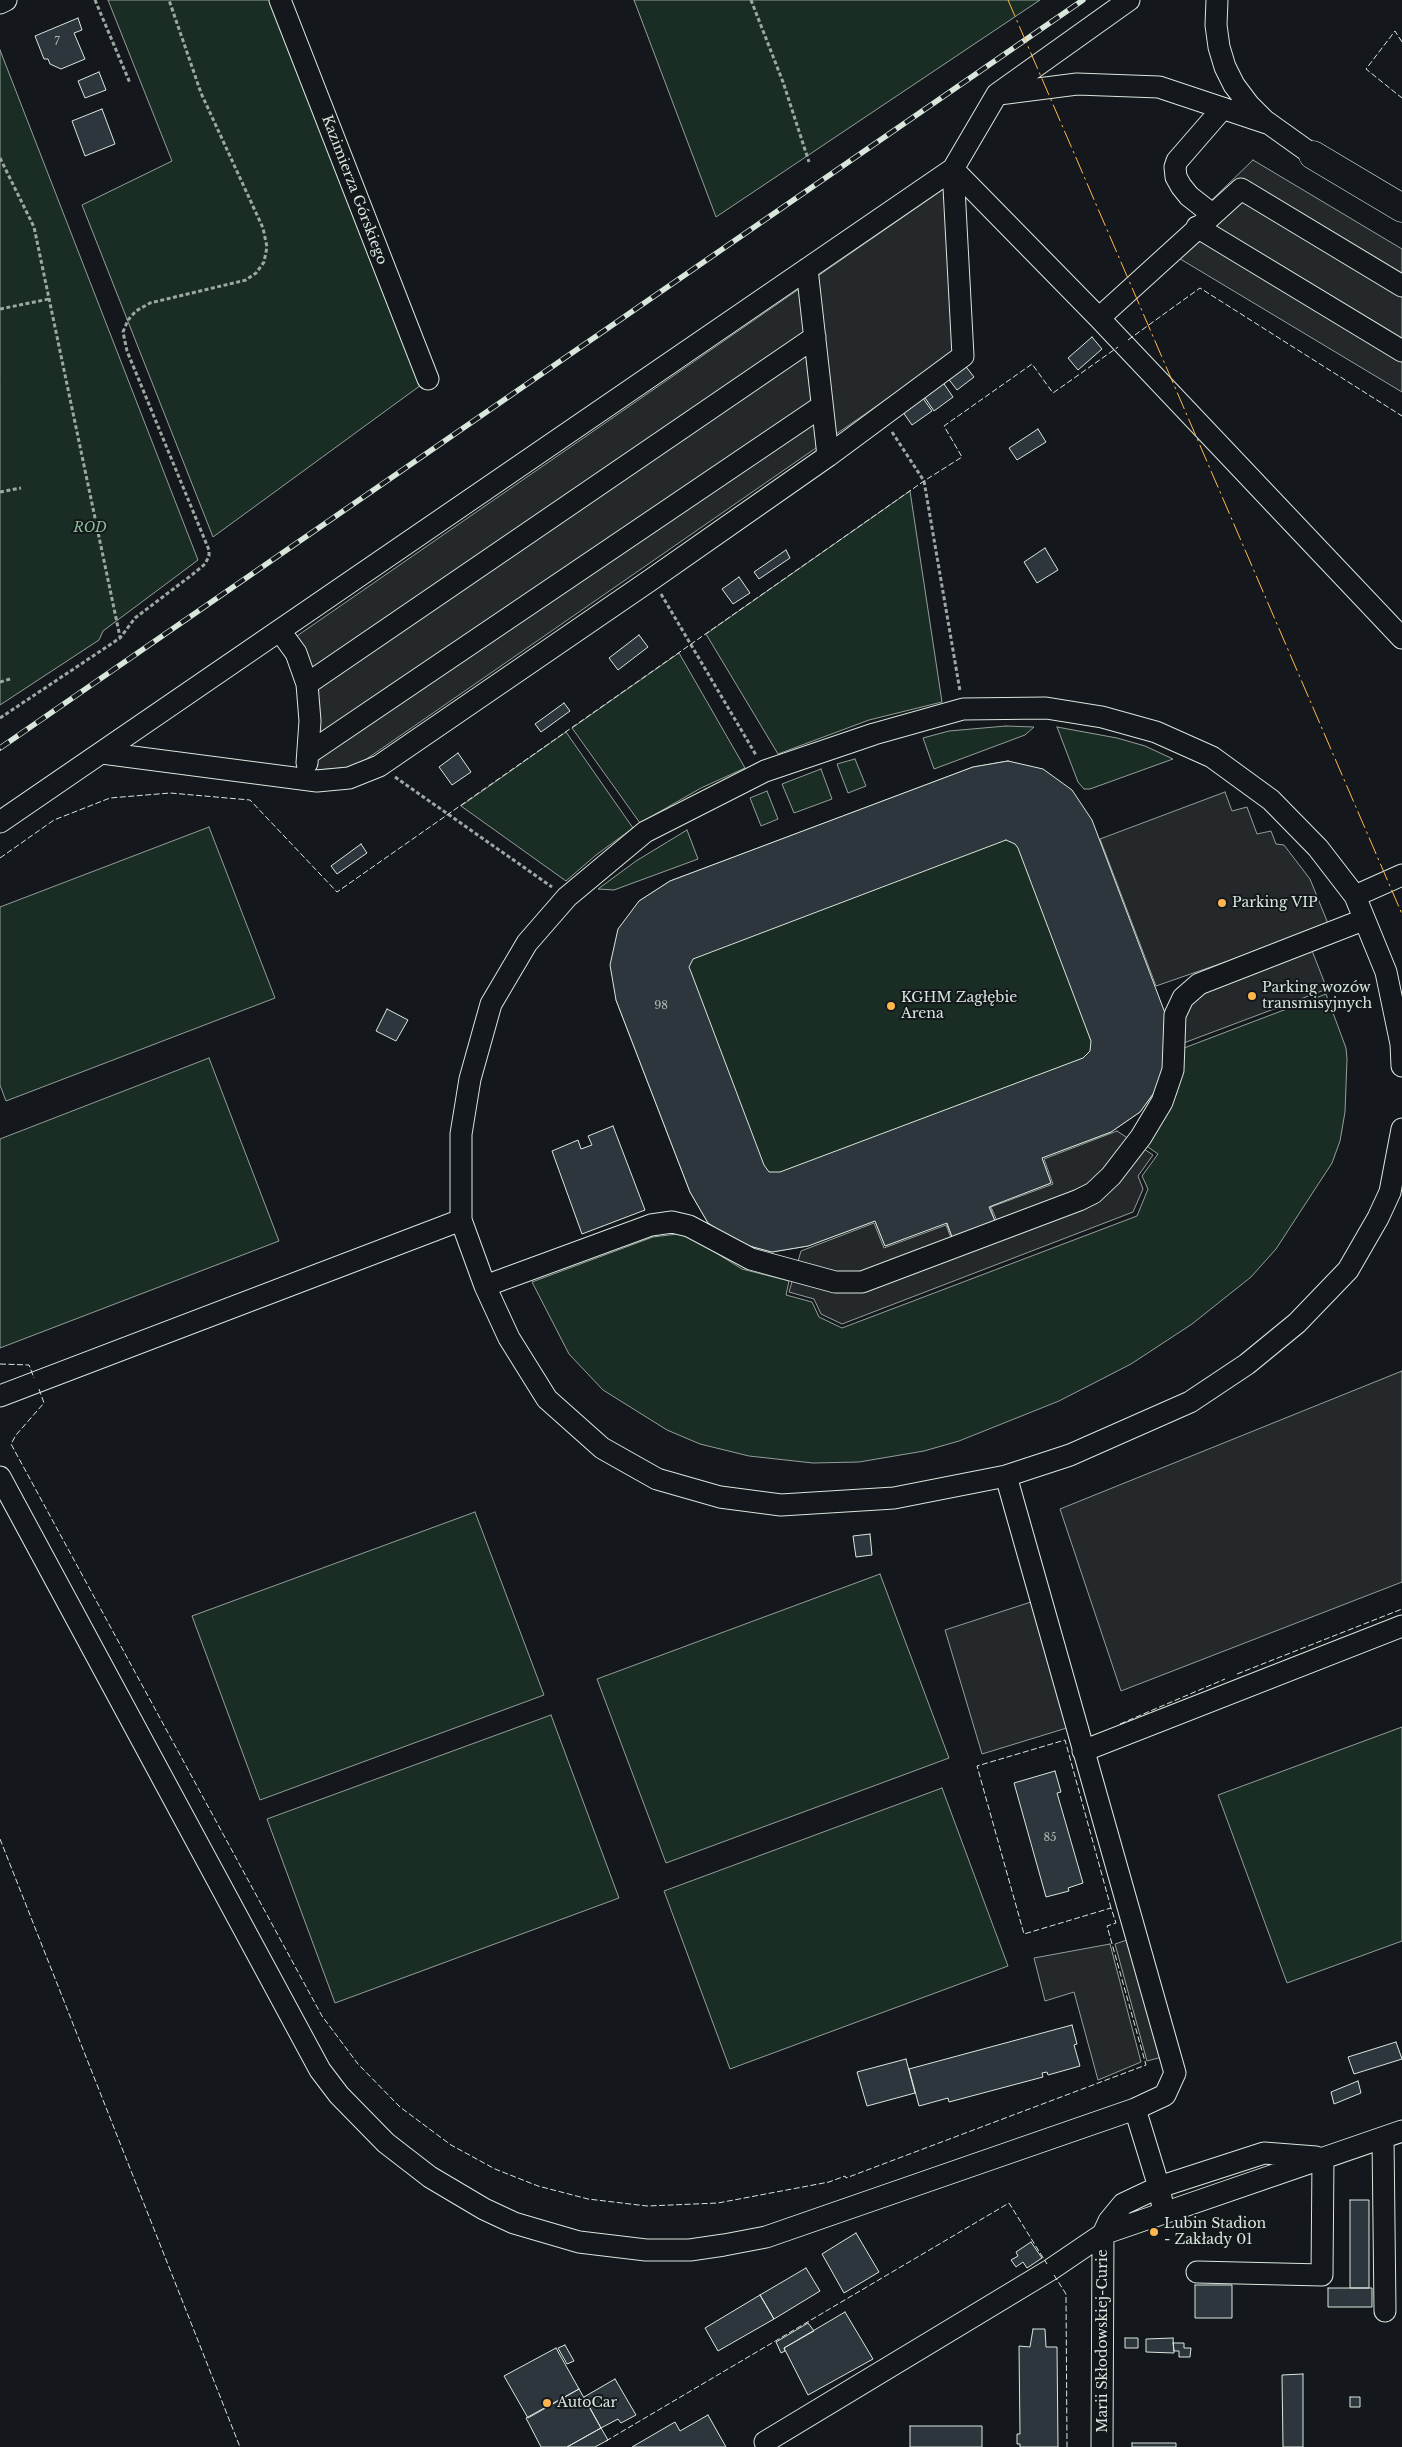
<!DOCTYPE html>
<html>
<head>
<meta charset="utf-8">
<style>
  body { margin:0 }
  canvas { display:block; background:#14181c }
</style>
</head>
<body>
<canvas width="1402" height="2447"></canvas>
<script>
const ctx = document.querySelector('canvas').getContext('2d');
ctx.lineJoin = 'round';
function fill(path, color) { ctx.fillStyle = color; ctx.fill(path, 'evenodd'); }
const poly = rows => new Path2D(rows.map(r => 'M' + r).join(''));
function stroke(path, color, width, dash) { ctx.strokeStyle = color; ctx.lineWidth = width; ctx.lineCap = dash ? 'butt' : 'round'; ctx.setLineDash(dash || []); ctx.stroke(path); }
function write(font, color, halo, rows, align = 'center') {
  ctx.font = font + ' "Libre Baskerville",serif'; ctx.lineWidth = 4; ctx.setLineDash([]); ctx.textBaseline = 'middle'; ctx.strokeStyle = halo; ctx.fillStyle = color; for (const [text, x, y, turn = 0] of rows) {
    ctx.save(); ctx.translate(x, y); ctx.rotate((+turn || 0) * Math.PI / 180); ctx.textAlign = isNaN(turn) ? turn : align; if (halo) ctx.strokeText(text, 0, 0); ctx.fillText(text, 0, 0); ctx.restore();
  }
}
const green = poly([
  [108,0,270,0,421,385,213,537,82,205,172,161,108,0],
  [634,0,1040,0,716,217,634,0],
  [0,50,198,560,103,631,99,640,0,705,0,50],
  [910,491,942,702,869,720,778,754,706,634,910,491],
  [679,653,745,768,701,788,640,823,572,728,679,653],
  [1006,726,1034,727,1025,735,934,769,923,738,949,731,1006,726],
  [1057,727,1117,738,1145,746,1173,759,1090,789,1084,789,1078,782,1057,727],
  [566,732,633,828,596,855,566,881,461,806,566,732],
  [855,759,866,786,848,793,837,764,855,759],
  [1008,761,1161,1083,1140,1112,1111,1132,1042,1158,1051,1183,990,1206,995,1221,952,1237,946,1223,885,1246,875,1221,808,1246,772,1252,738,1243,708,1223,690,1192,616,1000,639,901,670,881,973,767,1008,761],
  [821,769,832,799,794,813,782,784,821,769],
  [767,791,778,819,761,826,750,798,767,791],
  [209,827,275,998,6,1101,0,1085,0,907,209,827],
  [687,830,698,859,614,890,598,889,636,861,687,830],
  [1326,994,1346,1048,1347,1059,1345,1112,1340,1141,1332,1163,1276,1249,1251,1277,1192,1324,1131,1364,1059,1401,959,1441,924,1451,859,1462,813,1463,749,1456,700,1444,667,1430,603,1390,569,1354,532,1282,653,1237,677,1234,692,1238,742,1269,789,1281,786,1295,812,1302,819,1317,842,1328,1137,1216,1148,1189,1142,1176,1158,1154,1144,1144,1167,1114,1176,1095,1183,1070,1184,1048,1326,994],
  [209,1058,279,1241,0,1348,0,1139,209,1058],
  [475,1512,544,1695,260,1800,192,1616,475,1512],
  [880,1574,949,1758,666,1863,597,1679,880,1574],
  [551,1715,619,1898,335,2003,267,1819,551,1715],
  [1402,1727,1402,1941,1287,1983,1218,1795,1402,1727],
  [942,1788,1008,1966,730,2069,664,1891,942,1788]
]);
const parking = poly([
  [1253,160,1402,249,1402,392,1162,248,1253,160],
  [948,186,959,349,355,767,315,770,295,666,281,647,948,186],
  [1225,792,1232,811,1247,807,1257,834,1271,831,1276,844,1284,845,1310,879,1329,926,1156,986,1100,839,1225,792],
  [1311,948,1327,989,1181,1044,1180,1016,1202,990,1311,948],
  [1117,1131,1153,1155,1138,1176,1143,1189,1133,1212,842,1324,821,1314,814,1299,789,1292,801,1251,874,1223,884,1248,946,1225,951,1238,997,1221,991,1207,1053,1184,1044,1159,1117,1131],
  [1402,1371,1402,1582,1121,1691,1060,1509,1402,1371],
  [1034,1601,1070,1727,982,1754,945,1630,1034,1601],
  [1130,1939,1162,2057,1147,2061,1115,1944,1130,1939],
  [1110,1944,1141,2062,1098,2080,1074,1992,1045,2001,1034,1958,1110,1944]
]);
const building = poly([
  [78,18,82,30,74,33,85,59,61,69,50,64,48,59,44,59,35,36,78,18],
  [99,72,106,90,85,98,78,81,99,72],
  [102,109,115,144,85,156,72,121,102,109],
  [1092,337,1102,349,1078,370,1068,358,1092,337],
  [964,364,974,377,957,390,947,377,964,364],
  [940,378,953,397,934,411,921,392,940,378],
  [920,394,932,411,912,425,900,408,920,394],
  [1038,429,1046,442,1017,460,1009,448,1038,429],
  [1045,548,1058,570,1037,583,1024,562,1045,548],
  [786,550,790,558,759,579,754,572,786,550],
  [739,577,750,593,733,604,722,589,739,577],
  [639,635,648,647,618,670,609,658,639,635],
  [564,703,570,711,541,732,535,724,564,703],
  [458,753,471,772,452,785,439,767,458,753],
  [1008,761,1043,769,1072,790,1092,820,1165,1013,1169,1049,1161,1083,1140,1112,1111,1132,1042,1158,1051,1183,989,1207,995,1221,952,1237,947,1223,885,1246,875,1221,808,1246,772,1252,738,1243,708,1223,690,1192,616,1000,610,965,618,929,639,901,670,881,973,767,1008,761],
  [1006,840,1015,844,1018,848,1091,1041,1090,1051,1083,1058,780,1172,769,1172,764,1165,691,972,689,967,693,959,1006,840],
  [361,844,367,853,337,874,331,866,361,844],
  [387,1009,408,1020,396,1041,376,1031,387,1009],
  [613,1126,645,1210,582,1234,552,1151,578,1140,581,1149,592,1145,588,1136,613,1126],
  [870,1534,872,1555,856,1557,853,1536,870,1534],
  [1055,1771,1061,1792,1057,1793,1083,1883,1068,1888,1069,1891,1046,1897,1014,1783,1055,1771],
  [1072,2025,1077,2044,1074,2045,1080,2066,1048,2075,1047,2072,1042,2073,1043,2077,949,2102,948,2098,919,2106,909,2069,1072,2025],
  [1396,2042,1402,2059,1354,2074,1348,2057,1396,2042],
  [906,2059,915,2093,867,2106,857,2072,906,2059],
  [1358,2081,1361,2093,1334,2104,1331,2092,1358,2081],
  [1350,2200,1369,2200,1369,2288,1350,2288,1350,2200],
  [856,2233,879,2272,844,2293,822,2254,856,2233],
  [1031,2242,1042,2258,1027,2268,1023,2262,1016,2267,1011,2260,1018,2256,1016,2252,1031,2242],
  [806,2268,820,2291,774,2319,760,2295,806,2268],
  [1195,2285,1232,2285,1232,2318,1195,2318,1195,2285],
  [1328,2288,1372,2288,1372,2307,1328,2307,1328,2288],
  [760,2295,774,2319,718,2351,705,2328,760,2295],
  [845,2312,873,2359,808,2395,784,2348,845,2312],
  [808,2323,814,2331,784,2348,785,2351,781,2353,776,2342,808,2323],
  [1033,2329,1045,2329,1046,2347,1057,2347,1058,2447,1020,2447,1020,2444,1017,2444,1017,2434,1020,2434,1019,2346,1030,2347,1033,2329],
  [1125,2338,1138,2338,1138,2348,1125,2348,1125,2338],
  [1173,2338,1174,2353,1146,2352,1146,2339,1173,2338],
  [1173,2343,1184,2343,1184,2348,1191,2348,1190,2357,1179,2357,1179,2351,1174,2351,1173,2343],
  [565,2345,574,2361,567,2364,558,2348,565,2345],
  [556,2348,579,2389,528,2418,504,2376,556,2348],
  [1303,2374,1303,2447,1283,2447,1282,2375,1303,2374],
  [615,2379,636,2415,621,2423,618,2419,601,2428,584,2397,615,2379],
  [579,2389,601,2428,567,2447,541,2447,526,2418,579,2389],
  [1350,2397,1360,2397,1360,2407,1350,2407,1350,2397],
  [708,2415,726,2447,632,2447,675,2422,680,2431,708,2415],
  [910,2426,982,2426,982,2447,910,2447,910,2426],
  [601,2428,608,2440,595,2447,567,2447,601,2428],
  [1132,2443,1176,2443,1176,2447,1132,2447,1132,2443]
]);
const path = poly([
  [95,0,130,83],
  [751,0,783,82,809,162],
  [0,158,34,227,120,637],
  [0,309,49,299],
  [892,432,924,481,960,691],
  [0,492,21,488],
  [661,594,756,755],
  [0,682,10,679],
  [0,718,120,638,135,618,193,574,205,564,209,556,209,550,127,351,123,332,128,320,136,311,150,303,246,280,256,273,264,262,267,247,263,228,201,93,169,0],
  [395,777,552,887]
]);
const minor = poly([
  [280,0,428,379],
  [1217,0,1216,25,1219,47,1225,67,1234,85,1249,105,1264,120,1313,155],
  [0,3,6,0],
  [999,94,1077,84,1159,87,1267,123],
  [1212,214,1189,196,1181,186,1176,177,1175,167,1177,161,1223,108],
  [1197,227,1402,351],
  [807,269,828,456],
  [1099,318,1241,189,1402,286],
  [280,631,296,653,307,684,310,721,307,763],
  [307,684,815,337],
  [102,753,317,781,349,778,379,766,652,579,828,456,963,356,953,169,1099,318,1402,638],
  [309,753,822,406],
  [0,822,953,169,997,94,1129,0],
  [1355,896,1402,875],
  [1402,1066,1401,1044,1386,972,1355,896,1318,848,1271,800,1212,757,1156,732,1102,717,1046,708,963,709,874,734,765,771,645,832,567,897,527,943,491,1004,470,1079,461,1134,461,1220,485,1286,509,1338,547,1399,602,1448,657,1479,720,1497,781,1505,894,1498,1006,1476,1070,1455,1190,1402,1247,1364,1297,1323,1348,1270,1378,1218,1390,1192,1402,1129],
  [485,1286,651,1225,672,1222,689,1226,751,1259,835,1282,862,1282,1079,1200,1093,1193,1111,1176,1141,1137,1162,1102,1173,1070,1175,1015,1183,998,1199,984,1363,920],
  [0,1396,461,1220],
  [1006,1476,1175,2073,1165,2095,1135,2109,1159,2187,1164,2213],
  [0,1477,320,2070,339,2095,386,2143,430,2177,484,2209,514,2223,579,2242,646,2250,690,2250,724,2245,766,2237,1135,2109],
  [1083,1751,1402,1626],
  [1383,2138,1385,2311],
  [1197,2272,1322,2275,1323,2158],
  [765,2442,1050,2270,1103,2234,1402,2131],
  [1102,2447,1103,2234,1109,2221,1123,2204,1159,2187,1264,2153,1316,2157]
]);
const major = poly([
  [1313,155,1402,208]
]);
const rail = poly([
  [0,748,1083,0]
]);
const fence = poly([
  [1402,42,1395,31,1366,69,1402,98],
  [1128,340,1200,288,1402,416],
  [0,858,54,820,110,798,170,793,250,800,337,892,924,481,962,457,944,426,1032,364,1053,393,1118,347],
  [0,1364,29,1365,34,1378],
  [39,1389,44,1403,16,1435,11,1444,322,2016,358,2064,400,2107,451,2145,495,2169,538,2186,588,2199,647,2206,718,2203,829,2182,845,2176,846,2178,1146,2065,1107,1926,1116,1923,1111,1908,1024,1934,977,1766,1065,1740,1111,1908],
  [1237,1674,1402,1609],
  [1120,1724,1225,1679],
  [0,1839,240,2447],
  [1054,2275,1066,2294,1067,2447],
  [606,2441,1009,2203,1047,2264]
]);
const power = poly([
  [1008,0,1402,914]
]);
const markers = [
  [1222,903,5,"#ffb74d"],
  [1252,996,5,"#ffb74d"],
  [891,1006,5,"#ffb74d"],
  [1154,2232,5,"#ffb74d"],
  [547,2403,5,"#ffb74d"]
];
const numberNames = [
  ["7",57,42],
  ["98",661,1006],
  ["85",1050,1838]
];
const streetNames = [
  ["Kazimierza Górskiego",354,190,69],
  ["Marii Skłodowskiej-Curie",1103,2341,-90]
];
const parkNames = [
  ["ROD",90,528]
];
const poiNames = [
  ["Parking VIP",1232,903],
  ["Parking wozów",1262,988],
  ["transmisyjnych",1262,1004],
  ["KGHM Zagłębie",901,998],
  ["Arena",901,1014],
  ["Lubin Stadion",1164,2224],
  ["- Zakłady 01",1164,2240],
  ["AutoCar",557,2403]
];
fill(green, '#1a2d24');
stroke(green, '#939e99', 1);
fill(parking, '#24282b');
stroke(parking, '#939e99', 1);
fill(building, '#2c363c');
stroke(building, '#d8e6dc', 1);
stroke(minor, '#d8e6dc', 23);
stroke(major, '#d8e6dc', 29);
stroke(path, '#9da8a2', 3, [4, 2.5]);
stroke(minor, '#14181c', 21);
stroke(major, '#14181c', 28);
stroke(rail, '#d8e6dc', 5.5);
stroke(rail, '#14181c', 4, [11]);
stroke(fence, '#d8e6dc', 1, [6, 2.5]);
stroke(power, '#ffb74d', 1, [18, 4, 2.5, 4]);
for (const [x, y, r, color] of markers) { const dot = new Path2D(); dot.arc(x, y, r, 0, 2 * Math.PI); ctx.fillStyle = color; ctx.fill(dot); stroke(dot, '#14181c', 2); }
write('11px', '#adbab4', null, numberNames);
write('14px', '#d8e6dc', '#14181c', streetNames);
write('italic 14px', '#8ac095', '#14181c', parkNames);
write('14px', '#d8e6dc', '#14181c', poiNames, 'left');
</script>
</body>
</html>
